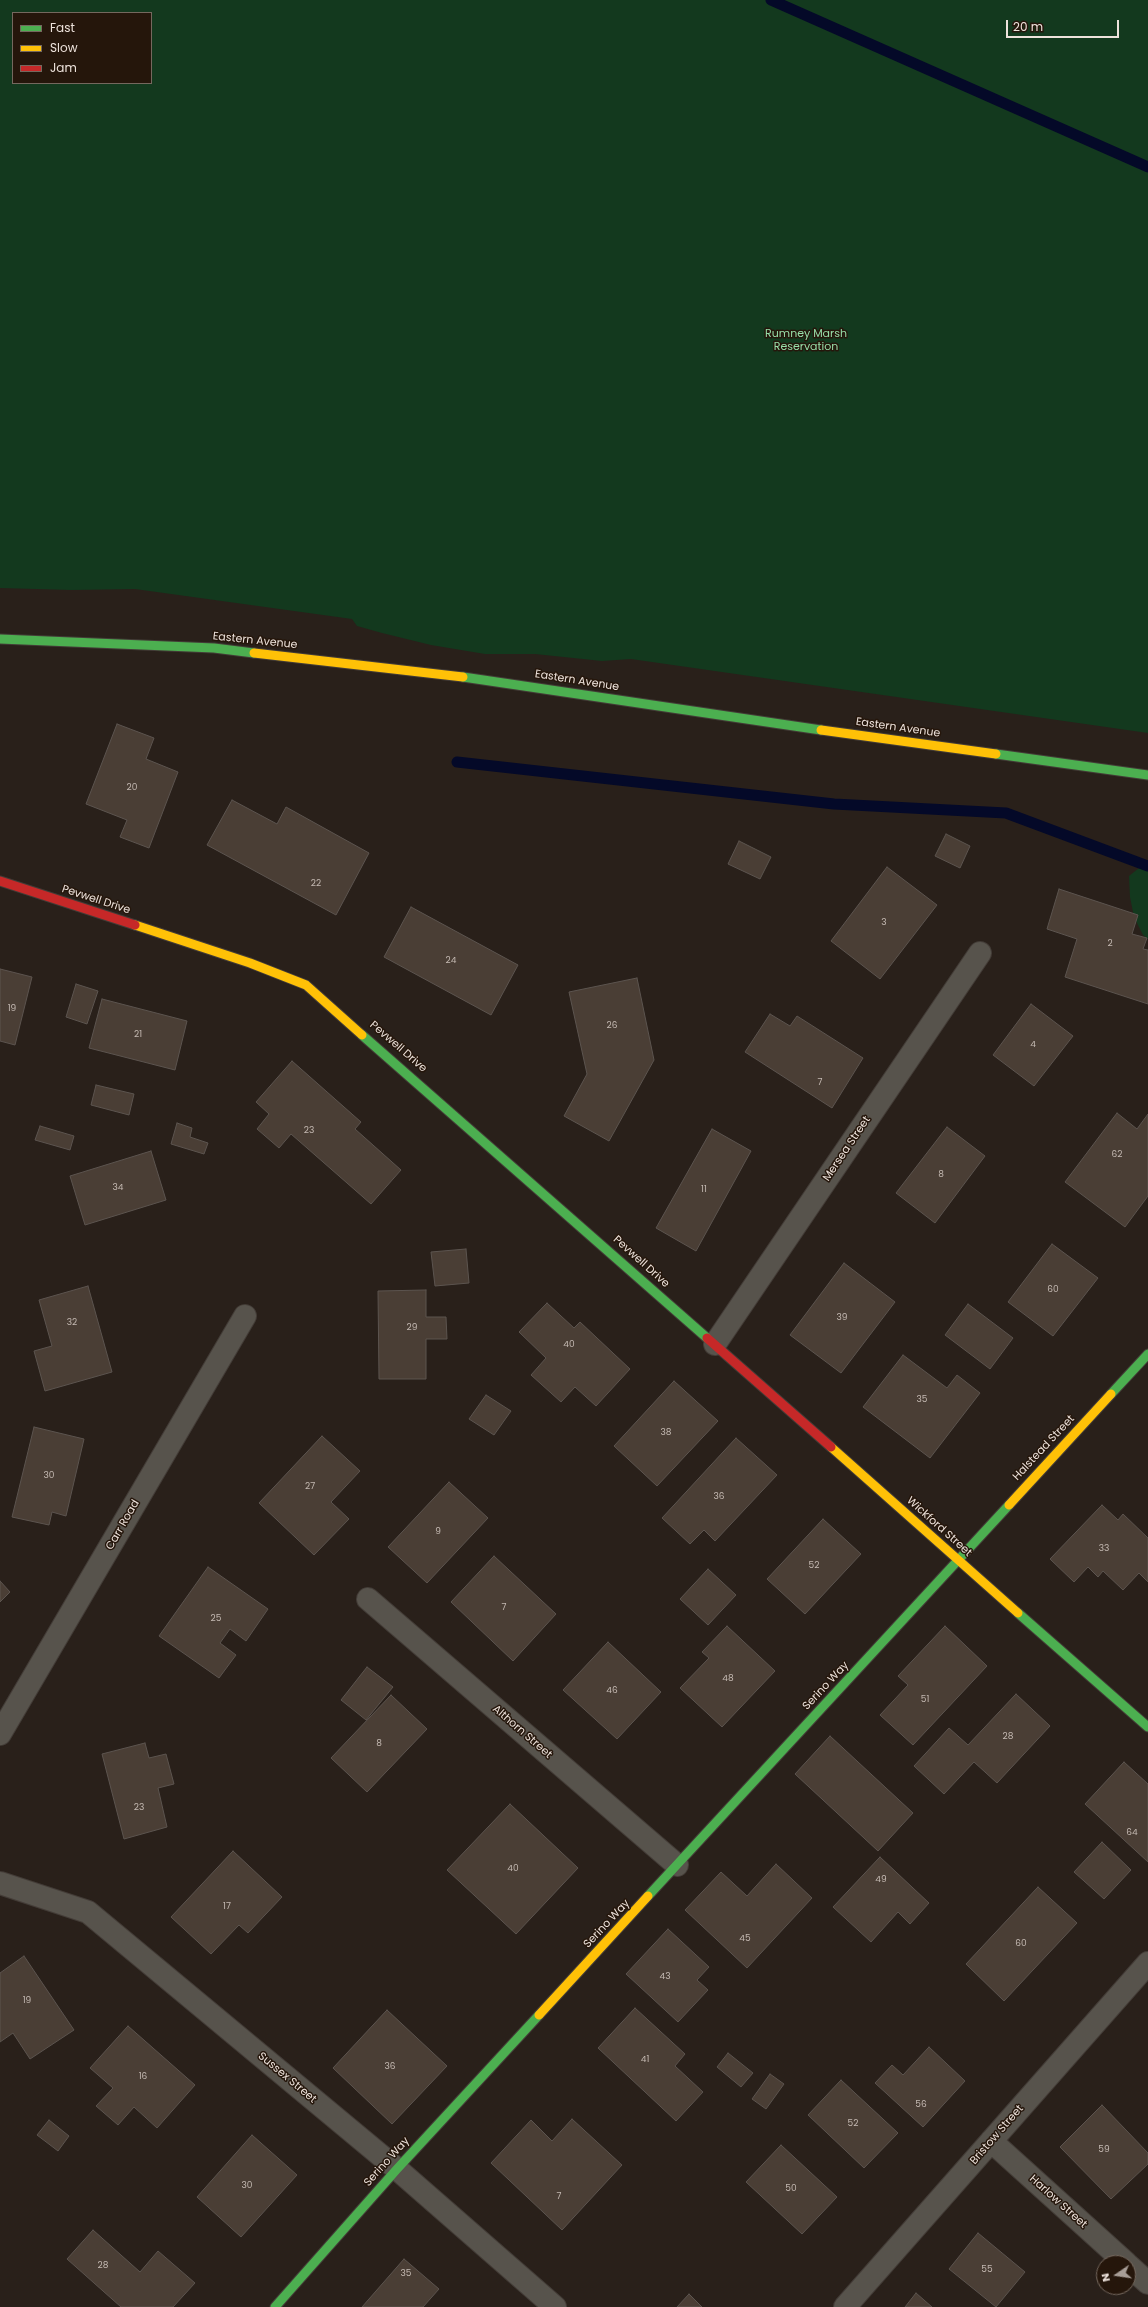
<!DOCTYPE html>
<html>
<head>
<meta charset="utf-8">
<style>
  body { margin:0 }
  #map { position:relative; width:1148px; height:2307px; overflow:hidden; background:#29201a; font-family:Poppins,sans-serif }
  canvas { display:block }
  .legend { position:absolute; left:12px; top:12px; width:140px; height:72px; box-sizing:border-box; background:#25160b; border:1px solid #75685e; margin:0; padding:5px 7px; list-style:none; font-size:12px; color:#ede2db }
  .legend li { display:flex; align-items:center; gap:8px; height:20px }
  .legend b { width:20px; border:1px solid #75685e }
  .north { position:absolute; left:1096px; top:2255px; width:40px; height:40px; box-sizing:border-box; background:#25160b; border:1px solid #75685e; border-radius:50%; rotate:257deg; font-size:11px; font-weight:700; line-height:16px; text-align:center; color:#ede2db }
  .north::after { content:''; display:block; margin:auto; width:14px; height:18px; background:#a89e97; clip-path:polygon(50% 0,100% 100%,50% 72%,0 100%) }
  .scale { position:absolute; left:1006px; top:20px; width:113px; height:18px; box-sizing:border-box; border:2px solid #ede2db; border-top:0; padding-left:5px; font-size:12px; line-height:14px; white-space:nowrap; color:#ede2db; -webkit-text-stroke:3px #25160b; paint-order:stroke }
</style>
</head>
<body>
<div id="map">
<canvas width="1148" height="2307"></canvas>
<ul class="legend">
<li><b style="height:5px;background:#4caf50"></b>Fast</li>
<li><b style="height:5px;background:#ffc107"></b>Slow</li>
<li><b style="height:5px;background:#c62828"></b>Jam</li>
</ul>
<div class="north">N</div>
<div class="scale">20 m</div>
</div>
<script>
const ctx = document.querySelector('canvas').getContext('2d');
ctx.lineJoin = 'round';
function fill(path, color) { ctx.fillStyle = color; ctx.fill(path, 'evenodd'); }
const poly = rows => new Path2D(rows.map(r => 'M' + r).join(''));
function stroke(path, color, width, dash) { ctx.strokeStyle = color; ctx.lineWidth = width; ctx.lineCap = dash ? 'butt' : 'round'; ctx.setLineDash(dash || []); ctx.stroke(path); }
function write(font, color, halo, rows, align = 'center') {
  ctx.font = font + ' Poppins,sans-serif'; ctx.lineWidth = 3; ctx.setLineDash([]); ctx.textBaseline = 'middle'; ctx.strokeStyle = halo; ctx.fillStyle = color; for (const [text, x, y, turn = 0] of rows) {
    ctx.save(); ctx.translate(x, y); ctx.rotate((+turn || 0) * Math.PI / 180); ctx.textAlign = isNaN(turn) ? turn : align; if (halo) ctx.strokeText(text, 0, 0); ctx.fillText(text, 0, 0); ctx.restore();
  }
}
const green = poly([
  [0,0,1148,0,1148,733,631,659,602,661,535,654,485,654,431,645,382,633,357,626,352,619,135,589,72,590,0,588],
  [13,13,151,13,151,83,13,83],
  [1148,865,1148,939,1143,935,1134,917,1130,897,1129,876,1139,868]
]);
const stream = poly([
  [771,0,1148,167],
  [457,762,834,804,1006,813,1148,866]
]);
const building = poly([
  [117,724,154,738,146,759,178,772,149,848,120,837,127,820,86,804,117,724],
  [232,800,277,824,286,807,369,853,336,915,207,845,232,800],
  [946,834,970,846,960,868,935,856,946,834],
  [739,841,771,857,760,879,728,864,739,841],
  [887,867,937,905,880,979,831,941,887,867],
  [1059,889,1138,915,1132,934,1147,938,1143,949,1148,950,1148,1004,1065,977,1077,939,1047,929,1059,889],
  [411,907,518,965,491,1015,384,957,411,907],
  [0,969,32,977,15,1045,0,1041,0,969],
  [637,978,654,1060,609,1141,564,1116,587,1074,569,992,637,978],
  [76,984,98,991,87,1024,66,1017,76,984],
  [102,999,187,1021,175,1070,89,1048,102,999],
  [1031,1004,1073,1036,1034,1086,993,1055,1031,1004],
  [770,1014,790,1026,797,1016,863,1058,832,1108,745,1052,770,1014],
  [292,1061,361,1122,355,1129,401,1170,371,1204,291,1134,279,1148,257,1129,269,1114,256,1102,292,1061],
  [96,1085,134,1094,129,1115,91,1105,96,1085],
  [1117,1113,1137,1129,1148,1114,1148,1196,1125,1227,1065,1182,1117,1113],
  [177,1123,192,1128,190,1137,208,1143,204,1154,171,1144,177,1123],
  [40,1126,74,1136,70,1150,35,1140,40,1126],
  [947,1127,985,1156,935,1223,896,1193,947,1127],
  [712,1129,751,1151,696,1251,656,1228,712,1129],
  [151,1151,166,1200,85,1225,70,1176,151,1151],
  [1052,1244,1098,1278,1053,1336,1008,1302,1052,1244],
  [466,1249,469,1283,435,1286,431,1252,466,1249],
  [844,1263,895,1302,841,1373,790,1335,844,1263],
  [88,1286,112,1372,45,1391,34,1351,52,1346,39,1300,88,1286],
  [426,1290,426,1317,446,1317,447,1339,426,1339,426,1379,379,1379,378,1291,426,1290],
  [547,1303,574,1328,580,1322,630,1369,596,1406,575,1387,561,1402,531,1375,546,1358,519,1332,547,1303],
  [968,1304,1013,1338,990,1369,945,1335,968,1304],
  [903,1355,947,1388,957,1375,980,1393,930,1458,863,1407,903,1355],
  [674,1381,718,1421,657,1486,614,1446,674,1381],
  [486,1395,511,1411,494,1435,469,1419,486,1395],
  [34,1427,84,1439,66,1516,52,1512,49,1525,12,1517,34,1427],
  [322,1436,360,1471,331,1502,349,1519,314,1555,259,1503,322,1436],
  [736,1438,777,1475,715,1541,704,1530,690,1544,662,1518,736,1438],
  [449,1482,488,1518,427,1583,388,1547,449,1482],
  [1102,1505,1118,1520,1123,1514,1148,1538,1148,1582,1139,1573,1123,1590,1103,1571,1098,1577,1088,1567,1074,1582,1050,1559,1102,1505],
  [823,1519,861,1554,805,1614,767,1579,823,1519],
  [494,1556,556,1614,513,1661,451,1602,494,1556],
  [208,1567,268,1609,246,1641,230,1629,220,1643,236,1655,219,1678,159,1636,208,1567],
  [708,1569,736,1595,708,1625,680,1599,708,1569],
  [0,1581,10,1592,0,1602,0,1581],
  [727,1626,775,1671,722,1727,680,1688,709,1658,702,1652,727,1626],
  [945,1626,987,1666,913,1745,880,1715,908,1685,898,1676,945,1626],
  [608,1642,661,1692,617,1739,563,1690,608,1642],
  [367,1667,393,1687,366,1720,341,1700,367,1667],
  [1016,1694,1050,1726,997,1783,974,1762,944,1794,914,1766,949,1728,968,1745,1016,1694],
  [391,1695,427,1729,367,1792,331,1758,391,1695],
  [830,1736,913,1813,878,1851,795,1774,830,1736],
  [145,1743,149,1758,166,1754,174,1784,158,1788,167,1827,124,1839,102,1754,145,1743],
  [1124,1762,1148,1784,1148,1862,1085,1804,1124,1762],
  [510,1804,578,1868,516,1934,447,1870,510,1804],
  [1102,1842,1131,1870,1104,1899,1074,1872,1102,1842],
  [233,1851,282,1897,248,1933,239,1925,211,1954,171,1917,233,1851],
  [880,1857,929,1903,910,1924,898,1912,871,1942,833,1907,880,1857],
  [776,1864,812,1898,747,1968,685,1910,721,1872,747,1896,776,1864],
  [1038,1887,1077,1923,1004,2001,966,1964,1038,1887],
  [668,1929,709,1967,697,1980,708,1990,678,2022,626,1974,668,1929],
  [24,1956,74,2030,30,2059,13,2033,0,2042,0,1973,24,1956],
  [635,2008,685,2054,675,2066,703,2092,676,2121,598,2048,635,2008],
  [387,2010,447,2066,392,2124,333,2068,387,2010],
  [128,2026,195,2085,157,2128,134,2107,118,2125,96,2106,113,2088,90,2068,128,2026],
  [929,2047,965,2081,923,2127,875,2083,892,2065,903,2075,929,2047],
  [728,2053,753,2073,741,2087,717,2067,728,2053],
  [770,2074,784,2084,766,2109,752,2099,770,2074],
  [841,2080,898,2133,864,2168,808,2115,841,2080],
  [1102,2105,1148,2153,1148,2164,1111,2199,1060,2147,1102,2105],
  [572,2119,622,2165,562,2230,491,2163,531,2120,552,2141,572,2119],
  [49,2120,69,2136,58,2151,37,2135,49,2120],
  [252,2135,297,2175,241,2237,197,2197,252,2135],
  [781,2145,837,2197,802,2234,746,2182,781,2145],
  [93,2230,140,2272,158,2251,195,2283,173,2307,121,2307,67,2259,93,2230],
  [978,2233,1025,2272,996,2307,949,2269,978,2233],
  [404,2259,439,2289,423,2307,362,2307,404,2259],
  [916,2293,932,2307,905,2307,916,2293],
  [689,2294,702,2307,677,2307,689,2294]
]);
const street = poly([
  [715,1344,980,953],
  [368,1599,677,1865],
  [0,1734,245,1316],
  [0,1883,88,1912,397,2169,555,2307],
  [991,2141,1126,2263],
  [1128,2265,1148,2283],
  [845,2307,1148,1963]
]);
const fast = poly([
  [0,639,214,648,254,653],
  [463,677,821,730],
  [996,754,1148,775],
  [362,1035,707,1338],
  [1111,1394,1148,1354],
  [1018,1613,1148,1727],
  [648,1896,1009,1505],
  [275,2307,397,2169,539,2015]
]);
const slow = poly([
  [254,653,463,677],
  [821,730,996,754],
  [135,925,250,963,306,985,362,1035],
  [831,1447,1018,1613],
  [1009,1505,1111,1394],
  [539,2015,648,1896]
]);
const jam = poly([
  [0,881,135,925],
  [707,1338,831,1447]
]);
const numberNames = [
  ["20",132,788],
  ["22",316,884],
  ["3",884,923],
  ["2",1110,944],
  ["24",451,961],
  ["19",12,1009],
  ["26",612,1026],
  ["21",138,1035],
  ["4",1033,1045],
  ["7",820,1083],
  ["23",309,1131],
  ["62",1117,1155],
  ["8",941,1175],
  ["34",118,1188],
  ["11",704,1190],
  ["60",1053,1290],
  ["39",842,1318],
  ["32",72,1323],
  ["29",412,1328],
  ["40",569,1345],
  ["35",922,1400],
  ["38",666,1433],
  ["30",49,1476],
  ["27",310,1487],
  ["36",719,1497],
  ["9",438,1532],
  ["33",1104,1549],
  ["52",814,1566],
  ["7",504,1608],
  ["25",216,1619],
  ["48",728,1679],
  ["46",612,1691],
  ["51",925,1700],
  ["28",1008,1737],
  ["8",379,1744],
  ["23",139,1808],
  ["64",1132,1833],
  ["40",513,1869],
  ["49",881,1880],
  ["17",227,1907],
  ["45",745,1939],
  ["60",1021,1944],
  ["43",665,1977],
  ["19",27,2001],
  ["41",645,2060],
  ["36",390,2067],
  ["16",143,2077],
  ["56",921,2105],
  ["52",853,2124],
  ["59",1104,2150],
  ["30",247,2186],
  ["50",791,2189],
  ["7",559,2197],
  ["28",103,2266],
  ["55",987,2270],
  ["35",406,2274]
];
const parkNames = [
  ["Rumney Marsh",806,334],
  ["Reservation",806,347]
];
const streetNames = [
  ["Eastern Avenue",255,641,6],
  ["Eastern Avenue",577,681,9],
  ["Eastern Avenue",898,728,8],
  ["Pevwell Drive",96,900,18],
  ["Pevwell Drive",398,1047,41],
  ["Mersea Street",847,1149,-56],
  ["Pevwell Drive",641,1262,42],
  ["Halstead Street",1044,1448,-47],
  ["Carr Road",123,1525,-60],
  ["Wickford Street",939,1527,42],
  ["Serino Way",826,1686,-47],
  ["Althorn Street",522,1732,41],
  ["Serino Way",607,1924,-47],
  ["Sussex Street",287,2078,40],
  ["Bristow Street",997,2135,-49],
  ["Serino Way",387,2162,-48],
  ["Harlow Street",1058,2202,42]
];
fill(green, '#13391e');
stroke(stream, '#040928', 11);
fill(building, '#4a3e35');
stroke(building, '#5c544f', 1);
stroke(street, '#433c37', 24);
stroke(fast, '#433c37', 11);
stroke(slow, '#433c37', 11);
stroke(jam, '#433c37', 11);
stroke(street, '#57534c', 22);
stroke(fast, '#4caf50', 9);
stroke(slow, '#ffc107', 9);
stroke(jam, '#c62828', 9);
write('9px', '#c4b9b2', null, numberNames);
write('11px', '#96dea8', '#25160b', parkNames);
write('11px', '#ede2db', '#25160b', streetNames);
</script>
</body>
</html>
